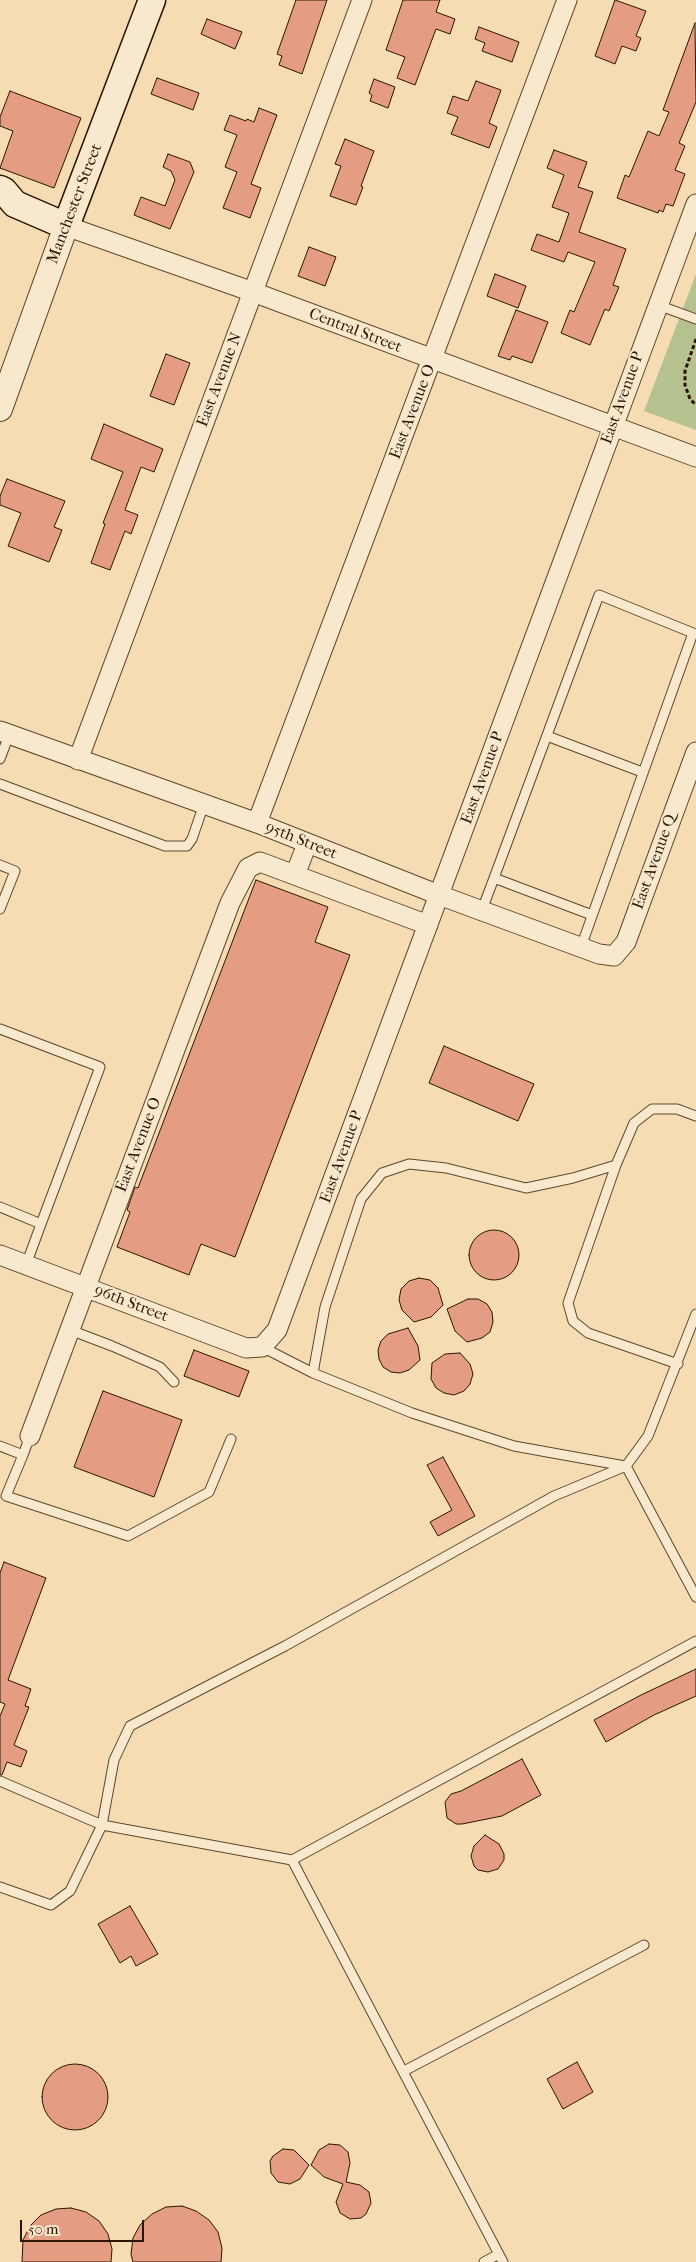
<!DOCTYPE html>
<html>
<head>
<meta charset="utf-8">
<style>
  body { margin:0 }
  #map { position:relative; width:696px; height:2262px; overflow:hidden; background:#f5dcb2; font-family:"IM FELL French Canon",serif }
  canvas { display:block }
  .scale { position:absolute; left:20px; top:2220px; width:124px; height:22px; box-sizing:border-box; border:2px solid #2c1600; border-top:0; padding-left:6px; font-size:15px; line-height:18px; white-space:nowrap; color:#2c1600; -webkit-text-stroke:4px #f8e8cd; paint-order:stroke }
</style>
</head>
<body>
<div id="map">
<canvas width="696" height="2262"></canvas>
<div class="scale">50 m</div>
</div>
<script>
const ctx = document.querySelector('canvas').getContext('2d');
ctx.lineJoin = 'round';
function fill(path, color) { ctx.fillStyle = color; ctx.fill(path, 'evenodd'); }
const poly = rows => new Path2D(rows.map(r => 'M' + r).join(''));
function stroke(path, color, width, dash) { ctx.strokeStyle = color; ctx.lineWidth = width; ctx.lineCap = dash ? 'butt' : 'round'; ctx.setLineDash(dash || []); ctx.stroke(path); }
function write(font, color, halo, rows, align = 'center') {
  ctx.font = font + ' "IM FELL French Canon",serif'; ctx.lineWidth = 4; ctx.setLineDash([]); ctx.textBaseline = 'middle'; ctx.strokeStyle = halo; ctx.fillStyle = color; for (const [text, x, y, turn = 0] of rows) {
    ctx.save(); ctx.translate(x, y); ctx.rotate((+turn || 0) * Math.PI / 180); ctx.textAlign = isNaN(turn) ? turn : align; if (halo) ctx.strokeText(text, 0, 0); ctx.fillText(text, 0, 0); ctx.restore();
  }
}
const green = poly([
  [696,274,696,430,644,411]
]);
const building = poly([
  [296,0,327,0,302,74,279,65,282,56,277,54,296,0],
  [403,0,440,0,436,12,455,19,450,34,436,29,415,85,397,78,405,57,386,50,403,0],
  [615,0,646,11,636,36,641,38,636,51,622,46,615,64,595,56,615,0],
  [207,19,242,32,235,49,201,34,207,19],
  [695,23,696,102,679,143,685,146,675,170,685,174,673,206,666,204,663,212,659,210,658,213,617,198,625,175,629,177,648,131,659,136,669,112,663,110,695,23],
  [479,27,519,42,512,62,482,51,485,43,475,39,479,27],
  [157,78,199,93,193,110,151,94,157,78],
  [374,79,395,87,388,108,370,101,372,95,369,93,374,79],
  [476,81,501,90,489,123,497,127,489,148,451,134,458,117,447,113,453,96,468,101,476,81],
  [10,91,81,118,54,188,0,168,13,131,0,126,0,117,10,91],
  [259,108,277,115,251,184,261,188,250,218,223,208,237,172,225,167,237,135,224,130,230,115,246,121,247,119,254,122,259,108],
  [345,139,374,151,361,186,363,187,356,205,330,196,341,166,335,164,345,139],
  [554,150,587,162,578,187,593,192,579,232,626,249,613,285,619,287,609,311,605,309,590,345,561,333,570,310,574,312,595,262,568,252,564,262,531,250,537,234,559,242,569,213,552,207,564,175,547,168,554,150],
  [168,154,190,162,194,172,170,229,134,215,141,197,165,206,175,180,171,171,163,167,168,154],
  [309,247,336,257,325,286,298,276,309,247],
  [495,274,526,286,518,308,487,296,495,274],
  [516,310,548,322,532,363,512,356,510,360,498,356,516,310],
  [166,354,190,363,174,405,150,396,166,354],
  [104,424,163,449,154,472,141,467,125,510,138,515,131,534,125,531,110,570,91,563,105,524,103,523,123,472,91,459,104,424],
  [7,479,65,501,54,527,62,530,49,562,8,546,21,513,0,505,0,496,7,479],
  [256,880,328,907,315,942,350,955,235,1257,201,1244,189,1275,117,1247,130,1212,127,1210,135,1187,138,1188,256,880],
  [444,1046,534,1084,518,1121,429,1083,444,1046],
  '469 1255a25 25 0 1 1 50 0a25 25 0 1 1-50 0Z',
  [419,1278,430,1280,438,1288,443,1305,431,1317,414,1322,402,1310,399,1300,401,1289,409,1281,419,1278],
  [468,1299,478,1299,487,1304,492,1312,493,1322,490,1332,482,1338,467,1342,455,1331,447,1309,468,1299],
  [408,1328,418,1346,420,1360,409,1370,400,1373,391,1372,383,1367,379,1359,378,1350,381,1341,388,1334,408,1328],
  [194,1350,249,1371,239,1397,184,1376,194,1350],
  [460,1353,470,1364,473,1374,470,1384,464,1391,454,1395,444,1393,436,1388,431,1379,432,1363,445,1354,460,1353],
  [103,1391,182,1420,154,1497,74,1467,103,1391],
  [443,1457,475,1516,438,1536,430,1522,452,1510,427,1465,443,1457],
  [4,1562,46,1578,8,1680,31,1689,25,1706,29,1707,14,1745,27,1751,21,1767,7,1762,2,1775,0,1775,0,1716,5,1704,0,1702,0,1573,4,1562],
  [696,1669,696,1696,654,1715,606,1742,594,1720,641,1695,696,1669],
  [522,1759,541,1795,502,1816,462,1824,456,1824,447,1818,445,1802,451,1794,461,1791,522,1759],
  [485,1835,499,1844,504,1854,504,1860,498,1869,488,1872,478,1870,474,1866,471,1856,474,1846,485,1835],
  [130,1906,158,1954,136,1966,131,1956,120,1963,98,1924,130,1906],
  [577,2062,593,2092,563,2109,547,2079,577,2062],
  '42 2097a33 33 0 1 1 66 0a33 33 0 1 1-66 0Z',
  [329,2144,340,2145,348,2152,350,2163,346,2182,360,2185,369,2192,371,2203,366,2214,361,2218,350,2219,340,2213,336,2202,343,2184,324,2177,311,2165,319,2150,329,2144],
  [283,2149,294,2150,309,2165,300,2179,290,2184,278,2182,271,2173,270,2161,273,2156,283,2149],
  [182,2206,196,2211,209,2220,218,2232,222,2248,221,2262,133,2262,131,2254,133,2238,140,2225,152,2214,166,2207,182,2206],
  [71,2208,86,2212,99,2221,108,2234,112,2249,111,2262,22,2262,23,2240,30,2226,41,2215,56,2209,71,2208]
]);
const path = poly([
  [696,339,685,371,685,385,690,399,696,405]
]);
const service = poly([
  [658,305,696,319],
  [547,736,642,772],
  [0,759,9,735],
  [0,784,165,846,187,846,192,839,204,804],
  [0,865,15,871,0,909],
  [482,910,494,878],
  [581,947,693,633,599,595,494,878,592,915],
  [0,1029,100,1067,41,1224,0,1207],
  [616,1165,568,1303,573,1321,588,1333,678,1364],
  [26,1265,41,1224],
  [70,1330,112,1346,160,1367,174,1382],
  [262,1347,313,1373,412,1413,514,1446,625,1466],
  [313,1373,325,1307,361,1199,382,1173,409,1164,446,1168,526,1188,573,1178,616,1165,634,1123,652,1109,677,1109,696,1116],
  [0,1446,23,1455,30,1436],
  [23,1455,6,1496,128,1536,209,1492,231,1439],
  [626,1466,696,1597],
  [0,1781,102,1825,292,1860,503,2262],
  [292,1860,696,1641],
  [0,1887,51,1905,70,1891,102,1825,114,1760,130,1726,285,1646,554,1496,626,1466,648,1436,696,1314],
  [404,2071,644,1945],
  [484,2262,499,2254]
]);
const minor = poly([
  [66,226,253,292,696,457],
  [0,731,257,823,439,895,599,954,614,956,626,942,696,752],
  [78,760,362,0],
  [257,823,567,0],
  [295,875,307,844],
  [0,1255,246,1348,262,1347,277,1330,696,204],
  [30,1436,230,903,248,868,260,862,428,925]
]);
const tertiary = poly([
  [0,409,66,226]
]);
const secondary = poly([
  [0,189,4,191,15,204,66,226,152,0]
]);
const streetNames = [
  ["Manchester Street",75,204,-69],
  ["Central Street",355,331,21],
  ["East Avenue N",220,380,-69],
  ["East Avenue P",623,398,-70],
  ["East Avenue O",413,412,-69],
  ["East Avenue P",483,778,-70],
  ["95th Street",301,841,22],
  ["East Avenue Q",655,862,-70],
  ["East Avenue O",139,1145,-69],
  ["East Avenue P",342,1157,-70],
  ["96th Street",131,1304,21]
];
fill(green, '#b6c290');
fill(building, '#e49c83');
stroke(building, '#2c1600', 1);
stroke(service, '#5e482c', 11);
stroke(minor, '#5e482c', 21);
stroke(tertiary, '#5e482c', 26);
stroke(secondary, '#2c1600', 29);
stroke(path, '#2c1600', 3, [4, 2.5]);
stroke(service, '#f8e8cd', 9);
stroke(minor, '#f8e8cd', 19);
stroke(tertiary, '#f8e8cd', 24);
stroke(secondary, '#f8e8cd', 26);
write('16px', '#2c1600', '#f8e8cd', streetNames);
</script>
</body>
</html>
